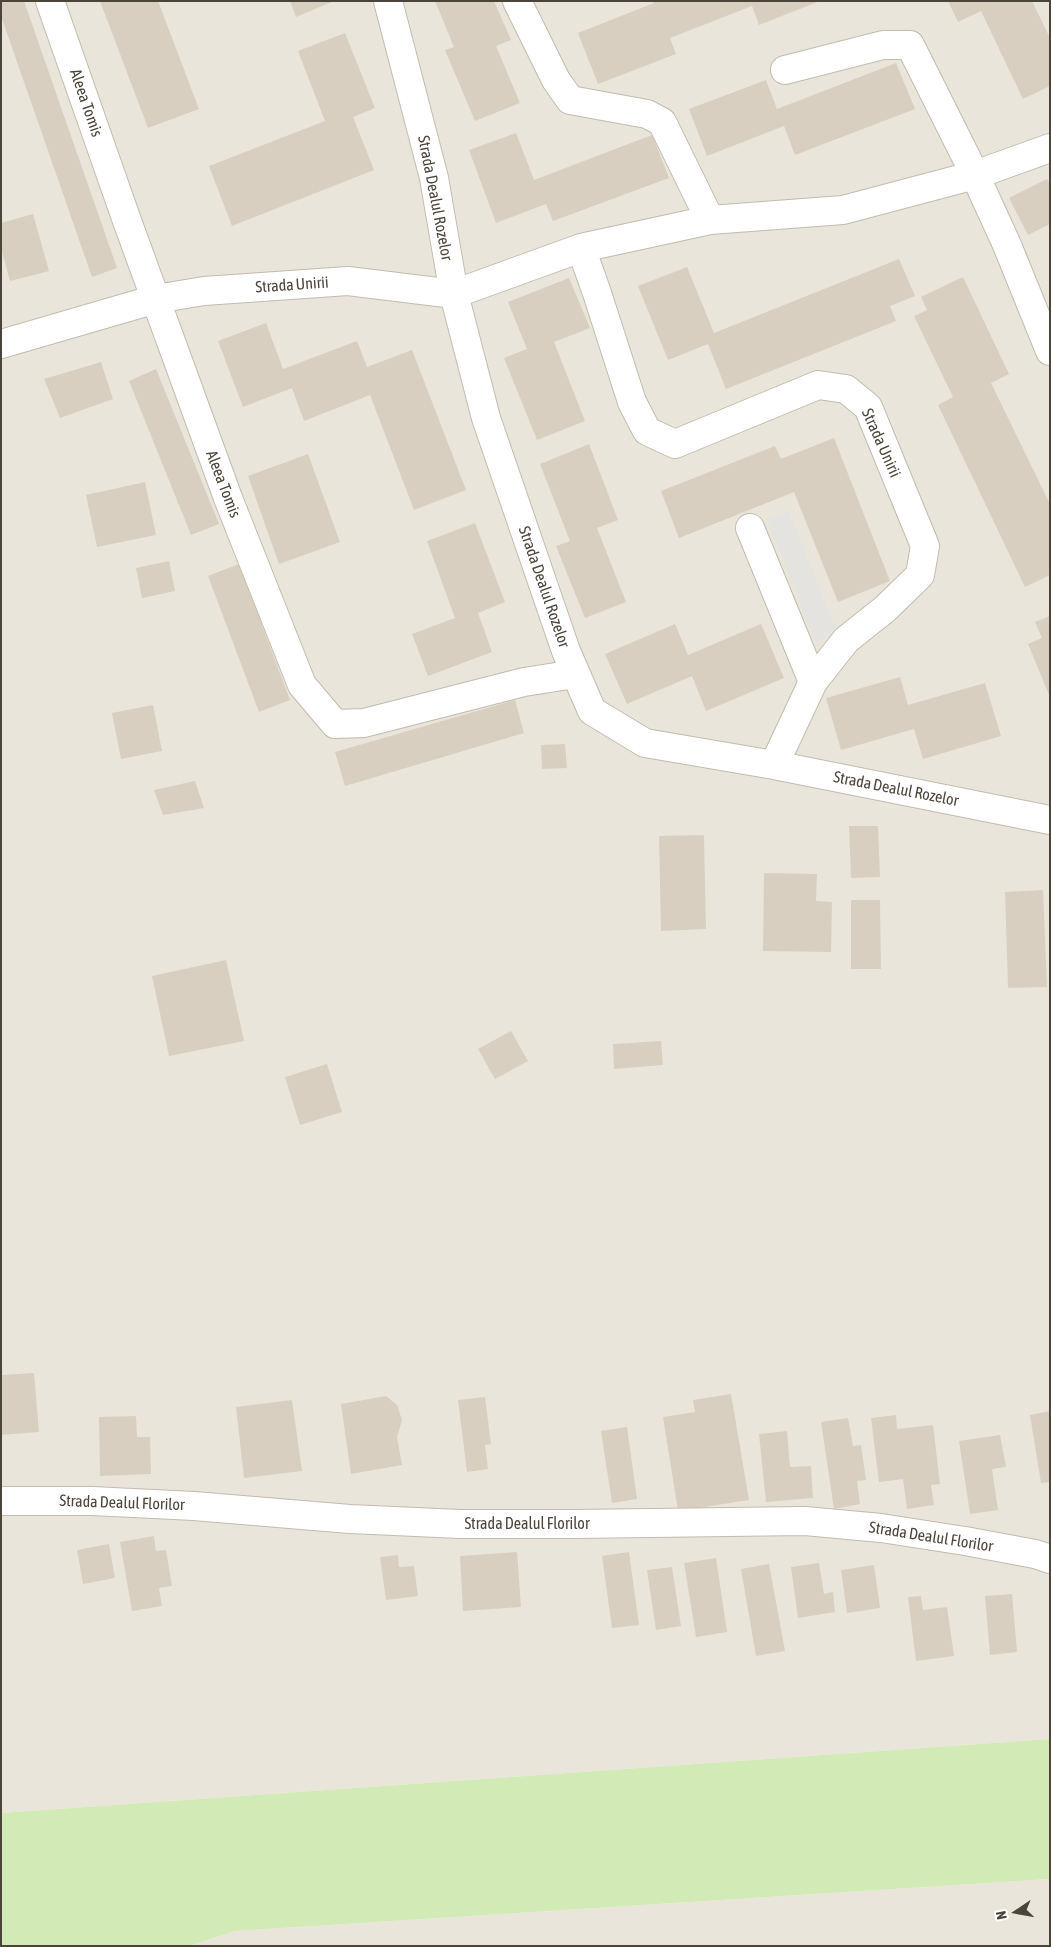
<!DOCTYPE html>
<html>
<head>
<meta charset="utf-8">
<style>
  body { margin:0 }
  #map { position:relative; width:1051px; height:1947px; overflow:hidden; background:#f6f3ec; font-family:"Asap Condensed",sans-serif }
  canvas { display:block }
  .frame { position:absolute; inset:0; border:2px solid #4b4439; pointer-events:none }
  .north { position:absolute; left:991px; top:1887px; width:50px; height:50px; -webkit-text-stroke:4px #fff; paint-order:stroke; rotate:258deg; font-size:14px; font-weight:700; line-height:20px; text-align:center; color:#4b4439 }
  .north::after { content:''; display:block; margin:auto; width:18px; height:22px; background:#4b4439; clip-path:polygon(50% 0,100% 100%,50% 72%,0 100%) }
</style>
</head>
<body>
<div id="map">
<canvas width="1051" height="1947"></canvas>
<div class="frame"></div>
<div class="north">N</div>
</div>
<script>
const ctx = document.querySelector('canvas').getContext('2d');
ctx.lineJoin = 'round';
function fill(path, color) { ctx.fillStyle = color; ctx.fill(path, 'evenodd'); }
const poly = rows => new Path2D(rows.map(r => 'M' + r).join(''));
function stroke(path, color, width, dash) { ctx.strokeStyle = color; ctx.lineWidth = width; ctx.lineCap = dash ? 'butt' : 'round'; ctx.setLineDash(dash || []); ctx.stroke(path); }
function write(font, color, halo, rows, align = 'center') {
  ctx.font = font + ' "Asap Condensed",sans-serif'; ctx.lineWidth = 4; ctx.setLineDash([]); ctx.textBaseline = 'middle'; ctx.strokeStyle = halo; ctx.fillStyle = color; for (const [text, x, y, turn = 0] of rows) {
    ctx.save(); ctx.translate(x, y); ctx.rotate((+turn || 0) * Math.PI / 180); ctx.textAlign = isNaN(turn) ? turn : align; if (halo) ctx.strokeText(text, 0, 0); ctx.fillText(text, 0, 0); ctx.restore();
  }
}
const residential = poly([
  [1,1,1050,1,1050,1739,1,1813],
  [1050,1879,1050,1946,189,1946,235,1931]
]);
const green = poly([
  [1050,1739,1050,1879,235,1931,189,1946,1,1946,1,1813]
]);
const parking = poly([
  [788,510,837,632,816,643,767,519]
]);
const building = poly([
  [1,1,24,1,117,268,92,277,1,16],
  [100,1,158,1,199,109,148,128],
  [290,1,334,1,296,17],
  [435,1,494,1,511,40,496,46,520,103,475,121,445,50,454,47],
  [653,1,820,1,759,25,752,6,670,38,676,54,598,84,578,33,654,3],
  [948,1,1032,1,1050,38,1050,86,1023,99,981,11,958,22],
  [345,33,375,108,353,117,374,170,232,226,209,166,325,121,298,51],
  [896,63,915,109,795,155,784,126,707,156,689,109,766,80,777,109],
  [516,133,534,180,652,135,669,178,553,221,546,204,496,223,469,150],
  [1047,179,1050,184,1050,224,1028,235,1009,198],
  [33,214,49,271,10,281,1,248,1,223],
  [899,259,915,296,890,306,896,321,726,389,708,344,668,360,638,286,687,267,714,333],
  [963,277,1009,374,991,383,1050,504,1050,575,1025,587,938,405,953,397,914,316,927,310,921,297],
  [569,278,590,328,554,342,585,421,537,440,504,358,527,349,508,302],
  [266,323,283,369,357,341,367,367,412,350,466,490,414,510,370,395,304,421,292,388,243,407,218,341],
  [101,362,113,399,60,418,44,379],
  [156,369,219,524,191,535,129,381],
  [834,438,890,581,838,602,794,492,679,538,661,491,775,446,781,459],
  [589,444,618,520,597,528,626,602,585,618,556,546,570,541,540,464],
  [308,454,340,542,279,564,248,476],
  [145,482,156,535,97,547,86,495],
  [475,523,505,602,478,613,492,652,428,676,412,634,455,618,427,541],
  [169,561,175,591,142,598,136,568],
  [239,564,290,700,259,712,208,576],
  [1050,616,1050,697,1028,644,1042,638,1035,622],
  [675,624,688,655,761,624,784,678,706,711,692,676,627,704,605,654],
  [900,677,908,705,985,683,1001,736,923,759,914,729,841,750,826,698],
  [515,700,524,733,345,786,335,752],
  [153,705,162,751,121,759,112,713],
  [565,744,567,768,542,769,541,745],
  [195,781,204,808,163,815,154,790],
  [849,826,878,826,880,877,851,878],
  [704,835,706,929,661,931,659,836],
  [764,873,817,874,816,901,832,902,831,952,763,951],
  [1043,890,1047,987,1008,988,1005,892],
  [851,900,880,900,881,969,851,969],
  [226,960,244,1041,169,1056,152,976],
  [511,1031,528,1061,495,1079,478,1049],
  [661,1041,663,1065,614,1069,613,1044],
  [327,1064,342,1112,300,1125,285,1077],
  [34,1373,39,1432,1,1435,1,1375],
  [731,1394,749,1500,678,1511,663,1417,695,1412,693,1400],
  [386,1396,397,1405,402,1420,397,1437,402,1465,351,1474,341,1404],
  [485,1397,491,1444,485,1445,488,1469,467,1472,458,1400],
  [292,1400,302,1471,244,1478,236,1407],
  [1050,1411,1050,1482,1041,1483,1030,1415],
  [896,1415,897,1429,933,1425,940,1484,931,1485,934,1505,907,1509,903,1479,879,1482,871,1418],
  [136,1416,137,1437,150,1437,151,1474,100,1476,99,1417],
  [848,1418,853,1446,861,1445,866,1480,857,1481,860,1504,834,1509,821,1422],
  [627,1427,637,1499,612,1503,601,1431],
  [787,1431,790,1467,811,1466,813,1498,766,1502,759,1434],
  [1000,1435,1006,1467,992,1469,998,1510,970,1514,959,1441],
  [154,1536,156,1551,166,1550,172,1586,159,1588,162,1606,132,1611,120,1542],
  [109,1544,115,1578,83,1584,77,1550],
  [517,1552,521,1607,463,1611,460,1556],
  [629,1552,639,1625,612,1628,602,1556],
  [398,1555,399,1567,414,1566,418,1596,386,1600,380,1557],
  [716,1558,727,1632,696,1637,684,1563],
  [819,1563,824,1594,833,1592,835,1612,798,1618,791,1567],
  [769,1564,785,1651,756,1656,741,1569],
  [874,1565,880,1608,847,1613,841,1570],
  [672,1567,681,1626,656,1630,647,1570],
  [1012,1594,1017,1652,990,1655,985,1596],
  [921,1596,923,1610,947,1607,954,1656,916,1661,908,1597]
]);
const street = poly([
  [50,1,126,218,228,498,302,685,335,724,364,723,524,682,575,674],
  [388,1,434,178,454,294,486,418,566,651,592,711,645,743,774,765,1050,820],
  [517,1,556,80,570,100,647,114,662,122,710,220],
  [785,70,883,45,910,45,975,175,1007,245,1050,351],
  [581,248,597,293,632,402,647,431,675,444,818,385,846,389,868,407,925,546,920,575,885,609,846,640,813,682,774,765],
  [1,344,156,299,204,291,348,281,454,294,581,248,710,220,843,210,975,175,1050,148],
  [750,528,813,682],
  [1,1501,92,1501,194,1506,350,1519,460,1524,574,1524,805,1521,881,1528,965,1541,1035,1554,1050,1559]
]);
const streetNames = [
  ["Aleea Tomis",86,103,71],
  ["Strada Dealul Rozelor",435,198,79],
  ["Strada Unirii",292,285,-4],
  ["Strada Unirii",881,443,66],
  ["Aleea Tomis",223,484,69],
  ["Strada Dealul Rozelor",544,587,71],
  ["Strada Dealul Rozelor",896,789,11],
  ["Strada Dealul Florilor",122,1503,2],
  ["Strada Dealul Florilor",527,1524],
  ["Strada Dealul Florilor",931,1537,9]
];
fill(residential, '#eae5da');
fill(green, '#d2eab5');
fill(parking, '#e5e3e0');
fill(building, '#d8cfc1');
stroke(street, '#c2bbae', 30);
stroke(street, '#fff', 28);
write('16px', '#4b4439', '#fff', streetNames);
</script>
</body>
</html>
